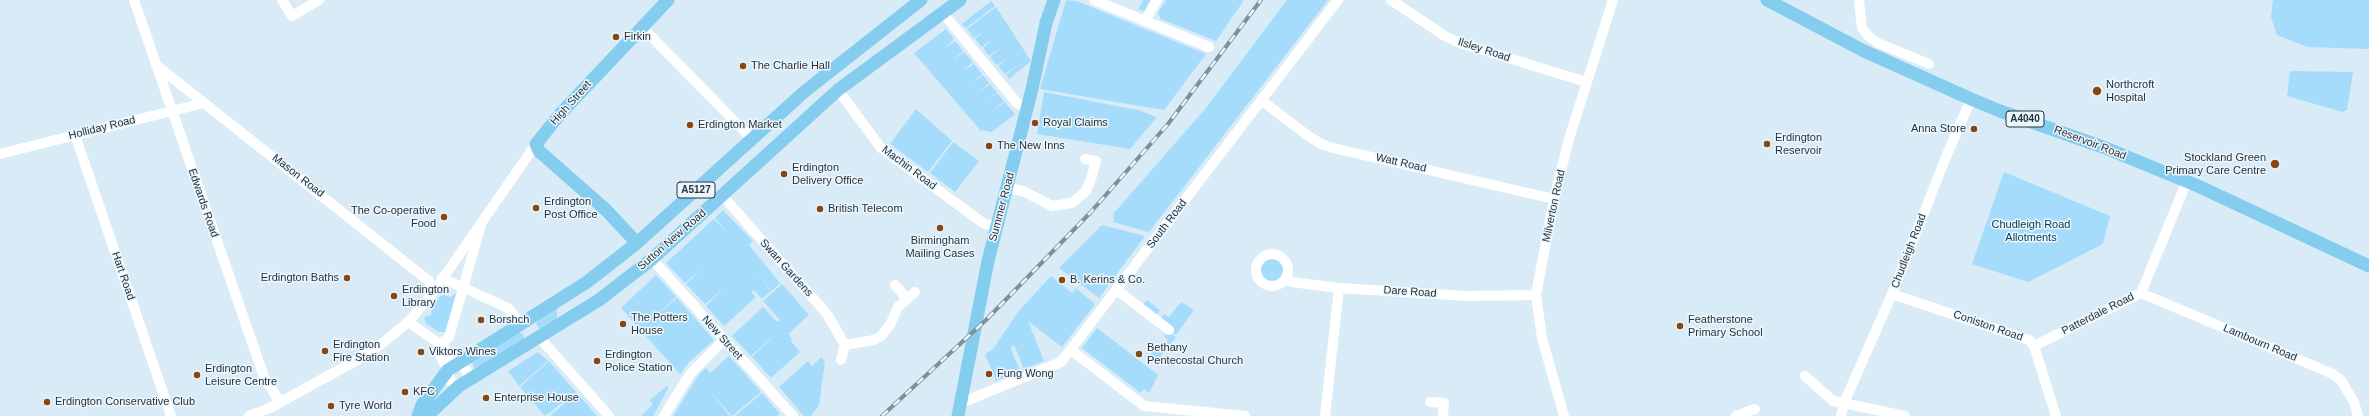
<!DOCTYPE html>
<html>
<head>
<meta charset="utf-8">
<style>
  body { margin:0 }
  canvas { display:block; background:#d8ebf7 }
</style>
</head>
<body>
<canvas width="2369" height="416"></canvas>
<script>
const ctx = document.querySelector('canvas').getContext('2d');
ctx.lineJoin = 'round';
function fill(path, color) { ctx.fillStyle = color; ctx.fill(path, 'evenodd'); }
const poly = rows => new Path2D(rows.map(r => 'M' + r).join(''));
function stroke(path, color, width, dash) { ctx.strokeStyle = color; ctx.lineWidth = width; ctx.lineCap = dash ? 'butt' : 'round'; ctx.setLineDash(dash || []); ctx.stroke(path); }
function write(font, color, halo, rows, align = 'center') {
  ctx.font = font + ' Helvetica,sans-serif'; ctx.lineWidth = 3; ctx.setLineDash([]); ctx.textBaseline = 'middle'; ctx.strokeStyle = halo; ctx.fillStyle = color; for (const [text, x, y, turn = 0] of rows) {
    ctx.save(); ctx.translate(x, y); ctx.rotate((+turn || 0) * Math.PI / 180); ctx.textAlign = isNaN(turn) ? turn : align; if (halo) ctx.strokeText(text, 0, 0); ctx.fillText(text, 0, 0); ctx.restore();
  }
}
const green = poly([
  [1066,0,1079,2,1206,54,1164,110,1040,89],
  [1141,0,1150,0,1144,11,1138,9,1143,1],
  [1166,0,1244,0,1216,41,1161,19,1158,13],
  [1287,0,1328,0,1149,232,1113,222,1114,213,1206,108],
  [2273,0,2369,0,2369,49,2307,47,2277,35,2271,17],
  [991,1,995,6,966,28,962,24],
  [996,7,1031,61,1009,79,1006,75,1018,65,1005,74,998,66,1011,55,997,65,990,57,1003,46,989,56,983,48,995,37,982,47,975,39,987,28,974,38,967,29],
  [946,29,954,39,943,50,955,41,963,51,952,61,964,52,973,62,961,72,974,64,982,74,970,84,983,75,989,83,977,93,990,84,997,92,985,102,997,93,1004,101,992,111,1005,102,1015,114,992,132,983,130,981,131,914,53],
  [2290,71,2353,72,2347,110,2343,112,2287,96],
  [1044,92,1138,110,1157,117,1130,149,1037,134],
  [916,109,952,141,928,172,890,144],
  [953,142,979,161,955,192,930,173],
  [2004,172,2110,216,2103,244,2028,282,1972,264],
  [723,210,753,241,749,245,780,283,772,291,754,270,771,291,762,299,754,290,751,293,756,297,724,326,706,306,724,288,705,304,686,284,705,265,685,283,666,263,714,219,730,235,715,218],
  [1102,225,1145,236,1099,298,1059,268],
  '1261 270a11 11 0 1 1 22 0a11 11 0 1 1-22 0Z',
  [656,275,676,297,657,315,677,298,714,340,689,362,680,374,621,308],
  [1051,276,1072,293,1076,288,1095,304,1062,347,1028,321,1044,361,1024,369,1015,347,1012,345,1011,349,1020,371,996,381,985,354,993,349,1018,312],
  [782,284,809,315,788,334,792,339,791,341,800,352,771,378,752,357,782,328,751,356,732,336,763,307,777,322,780,320,763,301],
  [457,293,446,332,439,332,426,324,424,317,431,315,432,308,440,296,444,295,450,297],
  [1147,300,1160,310,1155,317,1141,307],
  [1181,302,1194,310,1176,335,1159,320,1164,314,1169,317],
  [557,308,557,320,542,329,539,328,536,324,538,320],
  [1097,328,1158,375,1149,393,1144,389,1141,393,1082,348],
  [1168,331,1176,337,1158,360,1150,355,1157,345,1159,347,1156,350,1160,352,1168,340,1164,336],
  [519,332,523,334,525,340,476,369,474,368,472,362],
  [538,352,548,361,519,386,508,371],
  [729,356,761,392,732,416,706,387,730,416,673,416,700,373,706,368,710,373],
  [821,357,825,361,819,405,811,416,804,416,779,387,808,361,812,366],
  [549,361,576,392,545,416,520,387],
  [667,386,669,387,653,416,641,416,653,404,650,400],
  [577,393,597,416,550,416,575,394],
  [762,393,780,414,777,416,735,416]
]);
const minor = poly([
  [134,0,264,377,280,402],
  [282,0,292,16,319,0],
  [1094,0,1209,47],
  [1391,0,1445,36,1460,43,1586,82],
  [1859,0,1862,28,1868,36,1878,43,1929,64],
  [942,12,1017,103,1027,108],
  [1145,21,1157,0],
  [642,27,752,139],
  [156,65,429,281,433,292],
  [838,90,881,148,983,223,996,227],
  [1261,100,1307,135,1321,144,1333,148,1554,199],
  [75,135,171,416],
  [0,154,204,103],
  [1007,188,1023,191,1052,206,1072,203,1086,191,1091,179,1096,161,1085,159],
  [722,195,827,314,845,345,841,360],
  '1256 270a16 16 0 1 1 32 0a16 16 0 1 1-32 0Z',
  [652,259,793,416],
  [442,278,508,308,521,324],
  [1285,279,1291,282,1339,288,1466,296,1536,295],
  [895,285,907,299],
  [1117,290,1169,330],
  [2141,293,2333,374,2341,380,2354,402,2358,416],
  [1892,294,2029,340,2034,346,2056,416],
  [408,322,443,346,448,354,467,371,468,379],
  [539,337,609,416],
  [845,345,874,340,881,336,890,325,898,307,915,292],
  [2034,346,2141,293,2187,181],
  [1071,350,1144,406,1245,416],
  [1805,376,1833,401,1905,416],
  [459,386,450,381,448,370,437,350,439,345,449,337,481,225],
  [1430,402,1444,403,1443,416],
  [961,403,1061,362,1338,0],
  [249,416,270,408,357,360,384,342,408,322,432,294,536,144],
  [664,416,690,374,724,340],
  [1325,416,1339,288],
  [1564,416,1542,338,1536,295,1554,199,1569,139,1613,0],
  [1736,416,1755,409],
  [1841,416,1844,403,1892,294,1946,157,1971,99]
]);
const major = poly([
  [1767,0,1864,51,1971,99,2000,111,2103,147,2198,186,2369,266],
  [637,243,606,210,539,151,536,144,561,113,668,0],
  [418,416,422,405,448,370,587,282,637,243,804,92,921,0],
  [427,416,459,386,599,300,652,259,838,90,960,0],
  [958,416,988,261,1032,89,1046,23,1054,0]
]);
const rail = poly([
  [882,416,986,320,1090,213,1168,124,1261,0]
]);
const markers = [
  [616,37,4,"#884712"],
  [743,66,4,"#884712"],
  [2097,91,5,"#884712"],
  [1035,123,4,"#884712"],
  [690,125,4,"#884712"],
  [1974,129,4,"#884712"],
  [1767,144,4,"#884712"],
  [989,146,4,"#884712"],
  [2275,164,5,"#884712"],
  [784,174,4,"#884712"],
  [536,208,4,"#884712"],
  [820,209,4,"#884712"],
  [444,217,4,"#884712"],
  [940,228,4,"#884712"],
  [347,278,4,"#884712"],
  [1062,280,4,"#884712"],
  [394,296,4,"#884712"],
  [481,320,4,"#884712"],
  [623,324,4,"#884712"],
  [1680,326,4,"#884712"],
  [325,351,4,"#884712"],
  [421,352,4,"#884712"],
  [1139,354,4,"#884712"],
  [597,361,4,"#884712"],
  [989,374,4,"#884712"],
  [197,375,4,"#884712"],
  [405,392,4,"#884712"],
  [486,398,4,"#884712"],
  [47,402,4,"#884712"],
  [331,406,4,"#884712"]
];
const shields = [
  [2025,119,38],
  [696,190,38]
];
const shieldNames = [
  ["A4040",2025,119],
  ["A5127",696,190]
];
const poiNames = [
  ["Firkin",624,37],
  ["The Charlie Hall",751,66],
  ["Northcroft",2106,85],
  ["Hospital",2106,98],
  ["Royal Claims",1043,123],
  ["Erdington Market",698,125],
  ["Anna Store",1966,129,"right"],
  ["Erdington",1775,138],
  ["Reservoir",1775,151],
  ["The New Inns",997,146],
  ["Stockland Green",2266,158,"right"],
  ["Primary Care Centre",2266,171,"right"],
  ["Erdington",792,168],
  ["Delivery Office",792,181],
  ["Erdington",544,202],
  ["Post Office",544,215],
  ["British Telecom",828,209],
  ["The Co-operative",436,211,"right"],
  ["Food",436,224,"right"],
  ["Birmingham",940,241,"center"],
  ["Mailing Cases",940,254,"center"],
  ["Erdington Baths",339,278,"right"],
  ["B. Kerins & Co.",1070,280],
  ["Erdington",402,290],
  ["Library",402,303],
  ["The Potters",631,318],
  ["House",631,331],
  ["Borshch",489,320],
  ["Featherstone",1688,320],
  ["Primary School",1688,333],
  ["Erdington",333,345],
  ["Fire Station",333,358],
  ["Bethany",1147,348],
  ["Pentecostal Church",1147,361],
  ["Viktors Wines",429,352],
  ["Erdington",605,355],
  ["Police Station",605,368],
  ["Erdington",205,369],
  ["Leisure Centre",205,382],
  ["Fung Wong",997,374],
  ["KFC",413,392],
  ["Enterprise House",494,398],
  ["Erdington Conservative Club",55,402],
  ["Tyre World",339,406]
];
const streetNames = [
  ["Ilsley Road",1484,50,18],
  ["High Street",571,103,-48],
  ["Holliday Road",102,128,-14],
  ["Reservoir Road",2090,143,21],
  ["Watt Road",1401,163,13],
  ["Machin Road",909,168,37],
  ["Mason Road",298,176,38],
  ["Edwards Road",203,203,71],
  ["Milverton Road",1554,206,-78],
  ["Summer Road",1002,207,-75],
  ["South Road",1167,224,-53],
  ["Sutton New Road",672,240,-41],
  ["Chudleigh Road",1909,251,-69],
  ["Swan Gardens",786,268,48],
  ["Hart Road",123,276,71],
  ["Dare Road",1410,292,4],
  ["Patterdale Road",2098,314,-27],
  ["Coniston Road",1988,326,19],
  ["New Street",722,338,48],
  ["Lambourn Road",2260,343,23]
];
const parkNames = [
  ["Chudleigh Road",2031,225],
  ["Allotments",2031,238]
];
fill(green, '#a5dcfc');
stroke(minor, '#fff', 10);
stroke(major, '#85cdef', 13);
stroke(rail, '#828f97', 4);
stroke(rail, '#ebf7ff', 2.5, [8]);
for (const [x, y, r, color] of markers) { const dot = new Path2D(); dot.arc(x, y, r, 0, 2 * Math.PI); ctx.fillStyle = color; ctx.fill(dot); stroke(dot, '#ebf7ff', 1.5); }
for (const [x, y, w] of shields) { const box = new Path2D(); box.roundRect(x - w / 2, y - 8, w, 16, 3); ctx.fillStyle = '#ebf7ff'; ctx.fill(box); stroke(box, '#2a3236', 1); }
write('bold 10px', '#2a3236', null, shieldNames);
write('11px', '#2a3236', '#ebf7ff', poiNames, 'left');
write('11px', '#2a3236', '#ebf7ff', streetNames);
write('11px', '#01374f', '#ebf7ff', parkNames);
</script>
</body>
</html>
